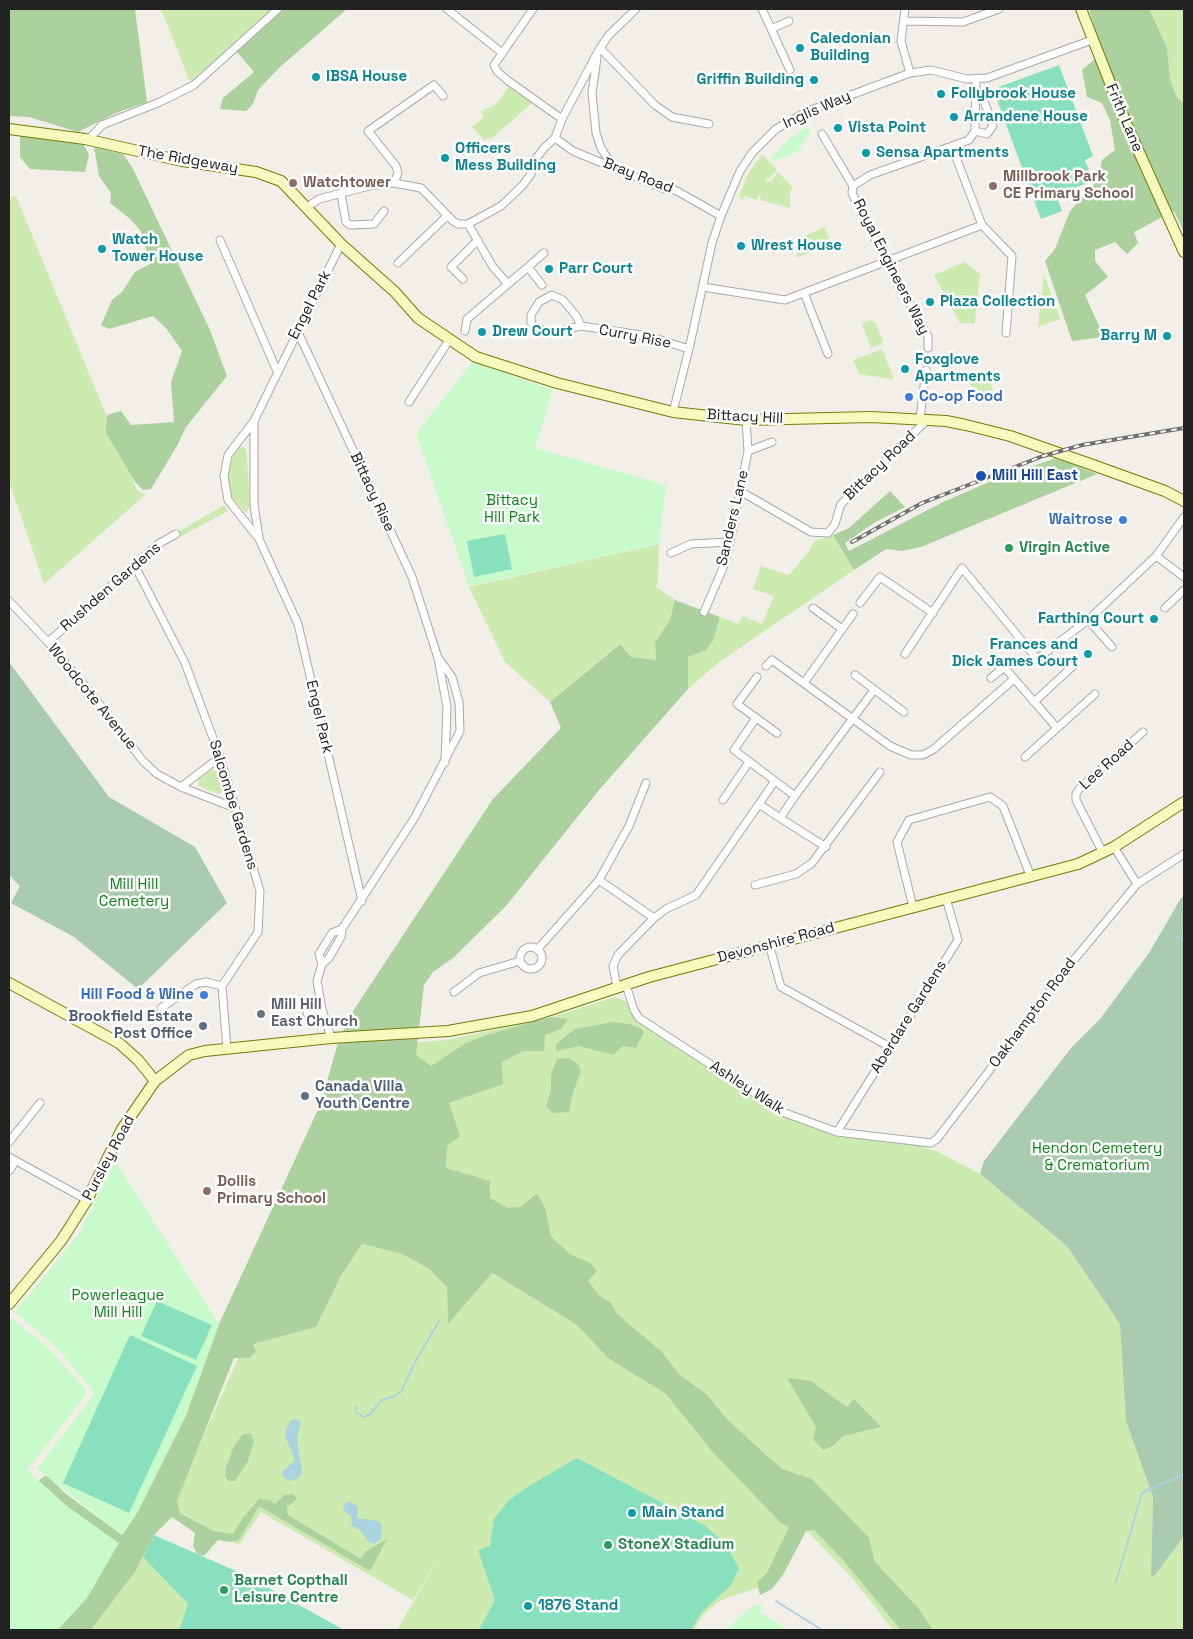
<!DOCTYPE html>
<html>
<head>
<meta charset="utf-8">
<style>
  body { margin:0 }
  #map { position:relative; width:1193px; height:1639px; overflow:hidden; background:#f2efe9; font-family:"Space Grotesk",sans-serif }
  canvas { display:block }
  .frame { position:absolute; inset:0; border:10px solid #222; pointer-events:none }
</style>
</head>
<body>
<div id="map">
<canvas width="1193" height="1639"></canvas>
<div class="frame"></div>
</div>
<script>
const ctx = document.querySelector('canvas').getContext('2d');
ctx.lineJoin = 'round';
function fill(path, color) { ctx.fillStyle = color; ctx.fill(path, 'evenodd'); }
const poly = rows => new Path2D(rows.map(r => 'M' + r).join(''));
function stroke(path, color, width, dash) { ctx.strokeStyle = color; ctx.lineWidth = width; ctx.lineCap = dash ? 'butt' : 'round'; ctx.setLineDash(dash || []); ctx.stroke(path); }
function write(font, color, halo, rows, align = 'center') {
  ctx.font = font + ' "Space Grotesk",sans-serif'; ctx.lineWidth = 5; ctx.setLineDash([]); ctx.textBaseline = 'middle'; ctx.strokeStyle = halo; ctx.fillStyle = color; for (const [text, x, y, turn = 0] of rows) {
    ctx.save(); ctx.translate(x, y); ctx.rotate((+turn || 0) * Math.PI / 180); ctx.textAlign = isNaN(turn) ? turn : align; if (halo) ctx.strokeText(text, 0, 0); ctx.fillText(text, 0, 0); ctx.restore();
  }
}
const grass = poly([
  [161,9,275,9,190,82],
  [1094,9,1184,9,1184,232,1174,211],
  [509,87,532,103,491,139,489,137,485,141,472,127,484,117,480,112,496,104],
  [762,154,777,170,769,179,766,178,765,180,770,182,778,172,793,187,790,192,790,208,760,200,761,195,759,195,757,200,744,196,743,200,739,196,748,174],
  [16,196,137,490,145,495,44,584,9,481,9,198],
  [824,227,832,243,796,258,801,238],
  [965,262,980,274,975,323,960,323,934,275],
  [1044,274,1060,319,1038,327],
  [870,320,875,323,883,341,882,344,871,348,862,324],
  [882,349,894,378,890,379,859,374,853,360],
  [982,370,988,372,993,390,980,399,969,382],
  [239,447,245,448,247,455,250,507,246,513,232,498,227,476,233,454],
  [224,505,228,511,180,537,178,532],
  [833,535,854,570,718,663,688,689,688,657,705,651,713,641,720,617,738,624,743,616,762,624,774,596,753,589,761,566,789,575,810,550,814,541],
  [659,544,658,582,655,586,675,600,670,620,655,642,656,661,631,657,619,644,550,702,505,662,469,587],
  [212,769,218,772,222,791,219,794,199,786,198,780],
  [615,997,627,1002,637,1022,785,1113,836,1136,910,1143,936,1151,980,1174,1067,1246,1120,1324,1126,1421,1153,1497,1151,1576,1155,1574,1184,1536,1184,1630,893,1630,853,1579,806,1530,792,1543,772,1583,721,1600,703,1615,694,1630,397,1630,440,1556,413,1600,261,1512,239,1545,176,1510,168,1500,194,1457,242,1350,252,1344,316,1327,342,1275,361,1244,402,1254,429,1269,447,1287,448,1324,491,1273,577,1325,436,1165,410,1059,409,1043,447,1040,552,1017],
  [143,1557,188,1604,179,1630,91,1630,135,1572]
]);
const forest = poly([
  [9,9,135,9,147,102,116,113,78,132,29,117,9,116],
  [281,9,347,9,280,67,258,90,253,104,246,111,220,109,223,98,254,72,236,51],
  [1089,9,1149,9,1167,48,1170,80,1176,96,1184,105,1184,232,1174,211,1134,232,1138,243,1127,254,1115,242,1095,250,1095,261,1108,277,1085,295,1104,337,1072,341,1045,261,1055,249,1070,211,1098,180,1102,160,1115,150,1110,120,1102,103,1087,97,1082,70,1102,53],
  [26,135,83,143,89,155,85,172,30,169,20,157,20,137],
  [94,147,123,154,132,167,210,330,227,376,186,427,177,446,151,489,143,490,135,482,106,433,107,415,121,411,131,425,174,422,171,382,182,351,166,328,153,316,109,329,101,325,112,300,122,292,135,272,150,264,141,231,129,218,110,203,111,193,99,176],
  [1056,458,1097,474,921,547,902,551,886,549,854,570,833,535,849,528,890,491,905,507,874,523,845,543,849,551,945,501,994,480],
  [675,600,720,617,713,641,705,651,688,657,688,689,599,790,506,906,453,958,433,972,424,985,416,1055,431,1066,466,1043,487,1035,551,1017,568,1019,561,1029,545,1035,544,1051,523,1051,502,1062,503,1084,449,1103,460,1136,447,1146,446,1168,490,1181,490,1198,508,1208,521,1207,536,1194,539,1196,546,1211,551,1237,570,1254,590,1263,597,1271,588,1281,600,1296,611,1303,617,1314,662,1352,679,1374,706,1394,727,1419,767,1456,782,1469,812,1479,869,1538,875,1562,919,1609,933,1630,901,1630,843,1560,814,1530,806,1531,783,1575,772,1589,760,1595,757,1582,767,1573,789,1527,781,1523,711,1450,666,1394,608,1358,577,1325,492,1273,448,1324,447,1287,429,1269,402,1254,362,1244,341,1276,316,1327,253,1344,256,1351,250,1358,234,1358,177,1501,180,1513,214,1531,233,1534,242,1519,259,1499,269,1500,275,1504,284,1495,293,1494,297,1499,287,1507,288,1515,361,1559,366,1551,387,1539,370,1571,259,1506,239,1540,230,1542,218,1540,204,1556,197,1554,193,1546,195,1533,172,1517,154,1535,135,1572,91,1630,57,1630,87,1598,38,1481,46,1475,66,1494,122,1535,137,1513,186,1415,219,1324,321,1103,339,1039,353,1011,493,799,561,728,550,702,620,644,631,657,656,660,655,642,670,620],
  [613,1022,629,1024,640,1028,644,1032,636,1048,623,1046,613,1055,579,1046,556,1051,556,1044,575,1029],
  [568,1058,578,1064,581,1072,573,1092,569,1112,553,1113,546,1106,551,1091,551,1075,557,1059],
  [787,1378,811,1381,847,1407,854,1399,881,1427,843,1436,833,1446,823,1450,813,1439,816,1427],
  [250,1433,254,1440,248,1461,235,1481,228,1481,225,1476,226,1467,234,1446,242,1435]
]);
const cemetery = poly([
  [9,662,109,797,195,847,227,903,138,989,74,937,11,903,20,886,9,875],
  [1184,896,1184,1536,1155,1575,1151,1577,1153,1497,1126,1421,1120,1324,1067,1246,980,1174,984,1161,1071,1048,1100,1019,1149,953,1181,898]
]);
const park = poly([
  [807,127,810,133,797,152,774,161,771,158,789,139],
  [472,362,553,390,535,448,666,485,659,544,469,586,416,434],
  [115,1161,219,1324,186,1415,137,1513,122,1535,37,1469,95,1393,57,1348,15,1312,79,1234],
  [11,1317,50,1350,88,1392,27,1470,68,1507,119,1543,87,1598,57,1630,9,1630,9,1321],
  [755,1604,763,1606,760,1612,788,1630,725,1630]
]);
const pitch = poly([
  [1059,65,1093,156,1085,160,1093,181,1056,195,1062,211,1041,219,993,89],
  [505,534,512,569,474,577,467,541],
  [157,1301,212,1325,196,1360,141,1336],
  [130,1335,197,1366,129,1513,63,1483],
  [577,1458,704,1525,726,1544,739,1569,731,1585,701,1613,691,1630,479,1630,495,1600,478,1550,490,1546,494,1519,509,1500,529,1486],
  [154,1535,247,1576,344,1630,179,1630,188,1604,143,1557]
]);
const water = poly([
  [296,1419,301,1422,297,1439,302,1473,297,1479,289,1481,283,1477,282,1472,295,1460,285,1436,286,1429,291,1421],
  [350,1501,358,1507,357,1518,378,1521,382,1526,381,1539,374,1544,368,1541,360,1530,352,1526,351,1517,344,1510,343,1505]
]);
const stream = poly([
  [1177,936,1184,941],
  [355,1407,357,1413,364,1417,369,1415,382,1400,395,1396,401,1392,414,1364,439,1321],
  [1116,1582,1142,1493,1184,1474],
  [776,1601,822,1630]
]);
const street = poly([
  [447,9,501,52],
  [533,9,494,65,497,71,507,80,562,119],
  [762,9,790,70],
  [905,9,901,41,910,73],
  [904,21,963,22,999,9],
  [771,29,789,21],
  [600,48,655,105,672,117,709,124],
  [597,58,592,93,596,133,601,148,613,167],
  [975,131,987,134,993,126,984,101,976,95],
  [822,134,853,186],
  [555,138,573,151,665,189,675,190,721,216],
  [88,140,102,125,160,102,194,85,278,9],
  [952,147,982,225,1012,256,1006,333],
  [394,183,398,173,396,166,368,131,434,85,443,96],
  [341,194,346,222,350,225,374,224,384,211],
  [307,207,319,199,369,186,394,183,421,188,453,221,458,224,468,224,493,267,507,283],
  [468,224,501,206,523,185,531,174,535,160,544,148,555,138,562,119,600,48,609,35,636,9],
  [220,240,277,371],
  [341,244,254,421,228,455,224,476,228,500,259,539,298,624,362,901],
  [398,263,447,216],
  [463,279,451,267,478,240],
  [542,285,528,267,544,253],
  [703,287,785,300,982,225],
  [804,293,828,354],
  [581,326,577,317,563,300,552,295,539,302,531,315,531,322,534,327,545,331,559,331,581,326,648,336,689,349],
  [297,330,412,577,438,658,447,707,445,762],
  [465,331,467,319,528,267],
  [928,348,928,336,886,261,852,193,853,186,870,175,969,140,975,131,976,79],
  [409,402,449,340],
  [673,412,689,349,712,243,721,216,740,171,752,153,776,129,808,111,910,73,931,70,967,79,987,78,1092,40],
  [920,419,926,370],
  [254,422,254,505,259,538],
  [748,451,772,442],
  [740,491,811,532,828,533,835,524,841,504,927,420],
  [671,553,691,544,730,542],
  [1156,556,1184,577],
  [135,566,185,663,220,757,260,891,258,932,222,986,227,1049],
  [9,601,48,642,94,697,143,761,157,774,181,787,235,808],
  [860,603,880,577,933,613],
  [813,608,842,629],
  [1165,608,1184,590],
  [704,612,723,568,730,542,748,451,746,420],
  [1088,620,1112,647],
  [48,642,158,544,176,534],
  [905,654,962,568,1037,659,1088,620,1156,556,1184,517],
  [766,666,772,660,890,746,911,755,923,755,934,749,1014,679],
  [855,675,904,712],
  [757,677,737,704,777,733],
  [991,678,1004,667,1057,728],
  [804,683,853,614],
  [1034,702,1073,666],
  [756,718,734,750,775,781],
  [1025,757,1095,694],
  [181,787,220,757],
  [795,796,874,690],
  [723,800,749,762],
  [780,818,826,847],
  [1114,847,1137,884],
  [1103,853,1076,800,1076,794,1080,788,1143,732],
  [599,880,654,918],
  [755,885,796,874,812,863,880,772],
  [913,907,897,842,909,820,990,797,1003,806,1030,875],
  [769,944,781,987,890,1047],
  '520 958a11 11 0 1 1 22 0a11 11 0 1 1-22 0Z',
  [537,950,599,880,629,826,646,783],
  [322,964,329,958,341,937,342,929,415,817,460,731,459,702,452,677,439,659],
  [626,985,634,1010,639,1018,785,1113,837,1132,931,1143,937,1139,1073,961,1137,884,1184,854],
  [617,987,613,966,618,955,654,918,666,909,696,895,759,804,775,781,795,796,780,818,759,804],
  [454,992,479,973,520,961],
  [161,1008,196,984,206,982,222,986],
  [307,1013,322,1009],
  [331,1038,322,1009,317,981,322,964,319,954,332,933,342,929],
  [837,1132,958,940,946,898],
  [9,1142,40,1103],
  [9,1157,87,1200],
  [9,1171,15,1162]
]);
const secondary = poly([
  [1081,9,1125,121,1184,252],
  [9,129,85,139,182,161,256,172,281,181,341,244,395,292,418,318,476,357,557,383,673,412,746,420,871,417,946,421,966,425,1010,436,1090,464,1165,491,1184,501],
  [9,983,119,1043,138,1060,155,1081],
  [9,1304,61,1241,87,1200,122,1129,155,1081,189,1055,205,1051,331,1038,448,1031,532,1016,649,977,1078,864,1114,847,1184,802]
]);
const rail = poly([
  [852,542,922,503,1043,456,1082,445,1184,428]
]);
const markers = [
  [800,48,5,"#0f9aa8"],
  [316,77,5,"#0f9aa8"],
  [814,80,5,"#0f9aa8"],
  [941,94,5,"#0f9aa8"],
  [954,117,5,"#0f9aa8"],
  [838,128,5,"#0f9aa8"],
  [866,153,5,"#0f9aa8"],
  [445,158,5,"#0f9aa8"],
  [293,183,5,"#8d6e63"],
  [993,186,5,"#8d6e63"],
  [741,246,5,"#0f9aa8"],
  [102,249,5,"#0f9aa8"],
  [549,269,5,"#0f9aa8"],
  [930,302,5,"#0f9aa8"],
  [482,332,5,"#0f9aa8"],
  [1167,336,5,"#0f9aa8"],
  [905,369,5,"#0f9aa8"],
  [909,397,5,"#3f7fe0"],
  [981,476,6,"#1a4fb4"],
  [1123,520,5,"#3f7fe0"],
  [1009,548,5,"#2e9e5b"],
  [1154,619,5,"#0f9aa8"],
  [1088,654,5,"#0f9aa8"],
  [204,995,5,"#3f7fe0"],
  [261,1014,5,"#6b7280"],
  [203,1026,5,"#5c6f8a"],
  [305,1096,5,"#5c6f8a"],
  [207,1191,5,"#8d6e63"],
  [632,1513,5,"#0f9aa8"],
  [608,1545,5,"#2e9e5b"],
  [224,1590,5,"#2e9e5b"],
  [528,1606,5,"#0f9aa8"]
];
const cultureNames = [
  ["Caledonian",810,39],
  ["Building",810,56],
  ["IBSA House",326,77],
  ["Griffin Building",804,80,"right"],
  ["Follybrook House",951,94],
  ["Arrandene House",964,117],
  ["Vista Point",848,128],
  ["Officers",455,149],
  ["Mess Building",455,166],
  ["Sensa Apartments",876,153],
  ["Watch",112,240],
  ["Tower House",112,257],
  ["Wrest House",751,246],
  ["Parr Court",559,269],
  ["Plaza Collection",940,302],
  ["Drew Court",492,332],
  ["Barry M",1157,336,"right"],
  ["Foxglove",915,360],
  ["Apartments",915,377],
  ["Farthing Court",1144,619,"right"],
  ["Frances and",1078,645,"right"],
  ["Dick James Court",1078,662,"right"],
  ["Main Stand",642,1513],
  ["1876 Stand",538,1606]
];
const streetNames = [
  ["Inglis Way",817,110,-24],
  ["Frith Lane",1124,118,67],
  ["The Ridgeway",188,160,10],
  ["Bray Road",638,176,21],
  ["Royal Engineers Way",891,267,63],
  ["Engel Park",310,305,-63],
  ["Curry Rise",635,337,11],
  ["Bittacy Hill",745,417,3],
  ["Bittacy Road",880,466,-44],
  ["Bittacy Rise",372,492,65],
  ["Sanders Lane",733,518,-77],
  ["Rushden Gardens",111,587,-41],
  ["Woodcote Avenue",92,697,51],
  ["Engel Park",319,717,77],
  ["Lee Road",1107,765,-42],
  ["Salcombe Gardens",233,805,73],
  ["Devonshire Road",776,943,-15],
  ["Oakhampton Road",1033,1013,-53],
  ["Aberdare Gardens",909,1017,-58],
  ["Ashley Walk",747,1088,33],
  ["Pursley Road",109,1158,-62]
];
const educationNames = [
  ["Millbrook Park",1003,177],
  ["CE Primary School",1003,194],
  ["Watchtower",303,183],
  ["Dollis",217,1182],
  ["Primary School",217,1199]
];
const shopNames = [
  ["Co-op Food",919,397,"left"],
  ["Waitrose",1113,520],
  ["Hill Food & Wine",194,995]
];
const transitNames = [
  ["Mill Hill East",992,476]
];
const parkNames = [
  ["Bittacy",512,501],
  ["Hill Park",512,518],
  ["Mill Hill",134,885],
  ["Cemetery",134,902],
  ["Hendon Cemetery",1097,1149],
  ["& Crematorium",1097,1166],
  ["Powerleague",118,1296],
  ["Mill Hill",118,1313]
];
const leisureNames = [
  ["Virgin Active",1019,548],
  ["StoneX Stadium",618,1545],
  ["Barnet Copthall",234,1581],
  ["Leisure Centre",234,1598]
];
const worshipNames = [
  ["Mill Hill",271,1005],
  ["East Church",271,1022]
];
const serviceNames = [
  ["Brookfield Estate",193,1017],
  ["Post Office",193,1034],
  ["Canada Villa",315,1087,"left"],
  ["Youth Centre",315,1104,"left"]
];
fill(grass, '#cdebb0');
fill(forest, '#add19e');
fill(cemetery, '#aacbaf');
fill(park, '#c8facc');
fill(pitch, '#88e0be');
fill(water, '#aad3df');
stroke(stream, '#aad3df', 2);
stroke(street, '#a9a9a9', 9);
stroke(secondary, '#707d05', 12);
stroke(street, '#fff', 7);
stroke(secondary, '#f7fabf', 10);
stroke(rail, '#707070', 4);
stroke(rail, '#fff', 2, [5.5]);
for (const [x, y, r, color] of markers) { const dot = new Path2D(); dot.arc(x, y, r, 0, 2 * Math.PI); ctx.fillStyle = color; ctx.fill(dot); stroke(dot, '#fff', 2); }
write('bold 15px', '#0d838f', '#fff', cultureNames, 'left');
write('15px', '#222', '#fff', streetNames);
write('bold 15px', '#785e54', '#fff', educationNames, 'left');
write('bold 15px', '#366cbe', '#fff', shopNames, 'right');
write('bold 15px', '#164399', '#fff', transitNames, 'left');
write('15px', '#0c8416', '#fff', parkNames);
write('bold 15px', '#27864d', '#fff', leisureNames, 'left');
write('bold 15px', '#5b616d', '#fff', worshipNames, 'left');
write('bold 15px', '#4e5e75', '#fff', serviceNames, 'right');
</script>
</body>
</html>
